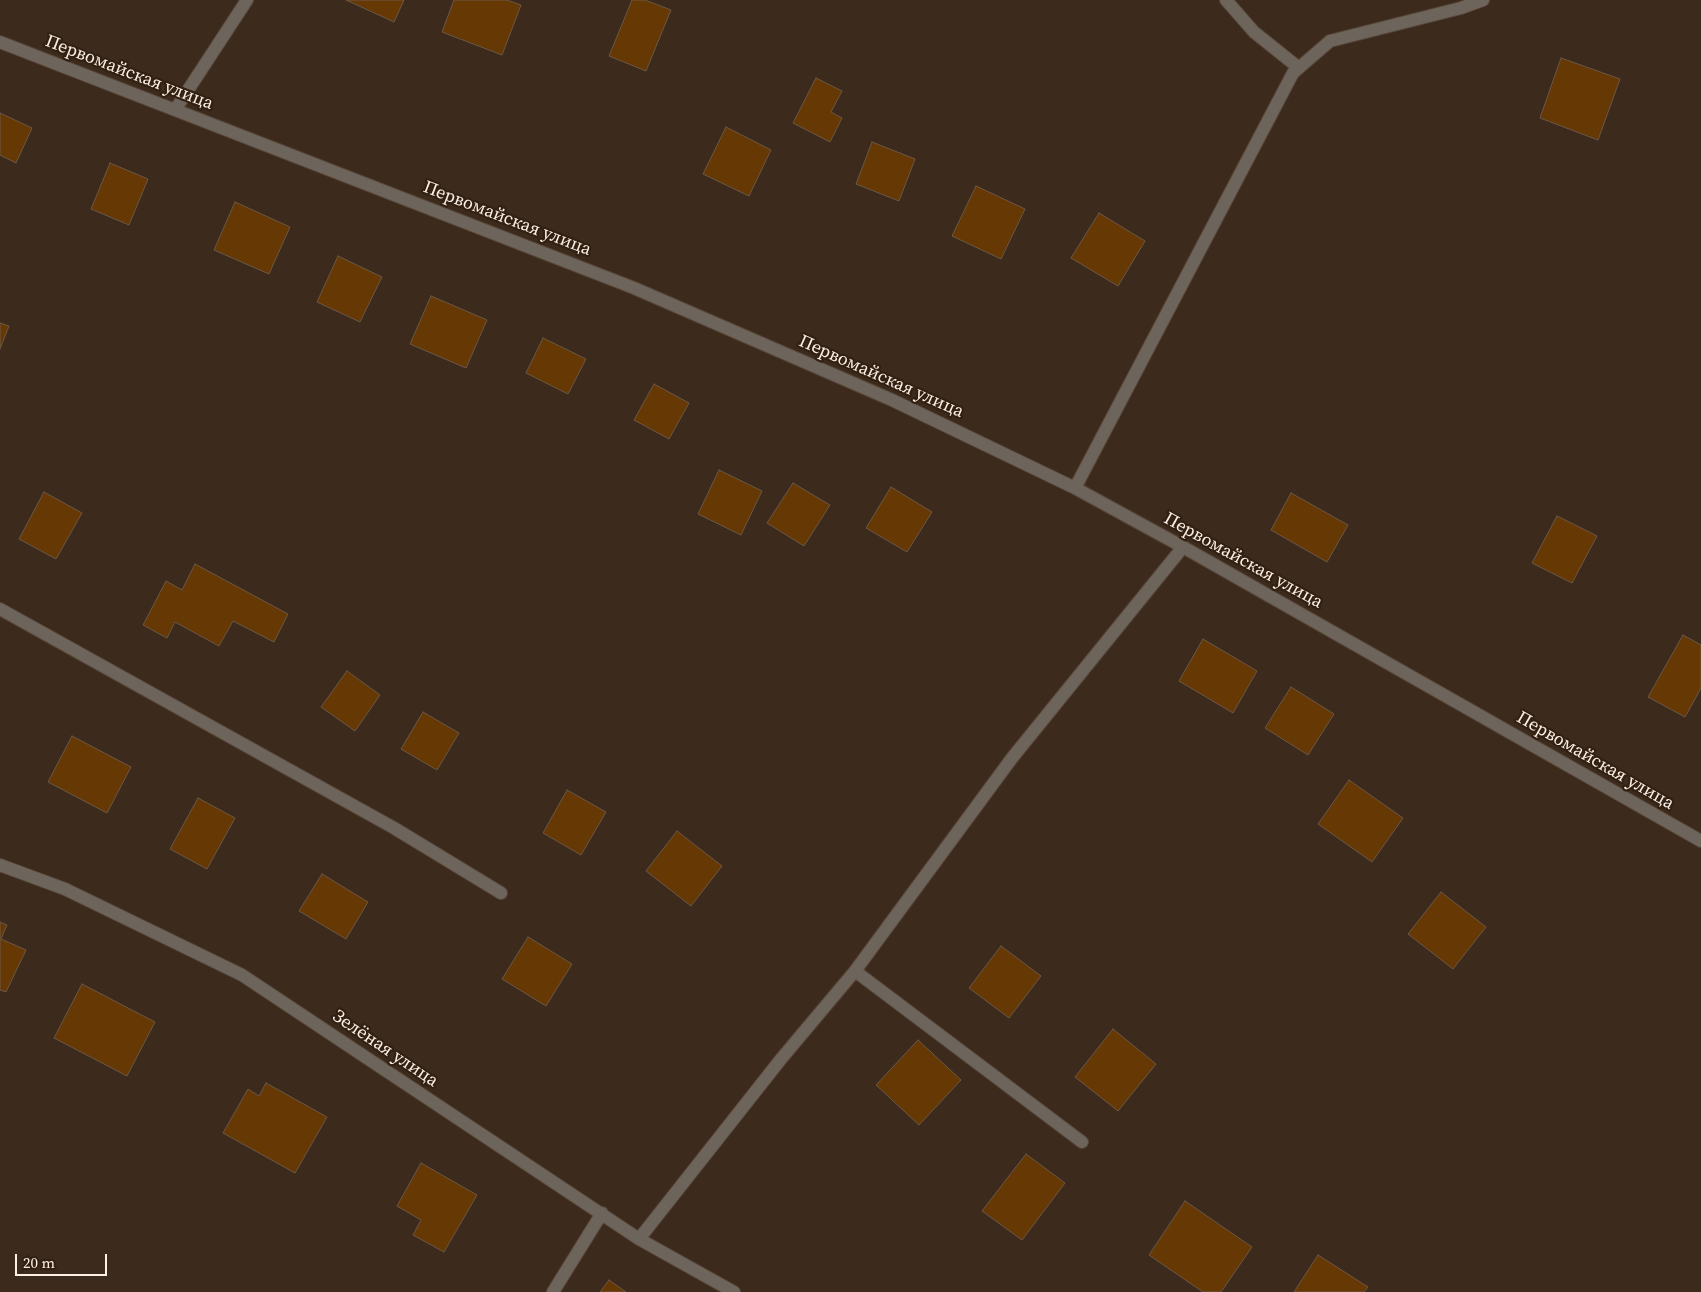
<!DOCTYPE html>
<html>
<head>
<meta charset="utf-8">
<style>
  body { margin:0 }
  #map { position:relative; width:1701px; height:1292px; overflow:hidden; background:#3c2a1c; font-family:"Source Serif 4",serif }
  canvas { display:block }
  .scale { position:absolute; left:15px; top:1254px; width:92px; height:22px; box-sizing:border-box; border:2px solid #fbefe6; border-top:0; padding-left:6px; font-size:15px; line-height:18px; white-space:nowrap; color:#fbefe6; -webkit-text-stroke:4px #322112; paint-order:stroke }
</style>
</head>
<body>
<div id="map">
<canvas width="1701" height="1292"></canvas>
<div class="scale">20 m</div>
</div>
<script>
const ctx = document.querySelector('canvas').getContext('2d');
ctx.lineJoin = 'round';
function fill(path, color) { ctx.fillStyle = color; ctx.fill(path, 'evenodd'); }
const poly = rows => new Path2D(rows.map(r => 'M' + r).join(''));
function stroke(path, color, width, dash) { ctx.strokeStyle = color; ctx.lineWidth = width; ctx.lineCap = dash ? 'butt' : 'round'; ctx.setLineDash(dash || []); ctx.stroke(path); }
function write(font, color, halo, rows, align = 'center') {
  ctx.font = font + ' "Source Serif 4",serif'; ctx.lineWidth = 4.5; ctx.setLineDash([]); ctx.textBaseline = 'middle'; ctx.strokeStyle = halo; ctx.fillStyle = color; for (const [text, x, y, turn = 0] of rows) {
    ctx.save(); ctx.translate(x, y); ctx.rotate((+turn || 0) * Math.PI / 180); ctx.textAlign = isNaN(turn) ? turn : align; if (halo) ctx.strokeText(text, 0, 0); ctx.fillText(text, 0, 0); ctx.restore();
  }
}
const building = poly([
  [346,0,404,0,394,22,346,0],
  [454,0,507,0,521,5,502,55,442,32,454,0],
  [632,0,645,0,671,10,646,71,609,56,632,0],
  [1561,58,1620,79,1598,140,1540,118,1561,58],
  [816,78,842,91,831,112,842,118,830,142,793,123,816,78],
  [0,113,32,128,16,163,0,155,0,113],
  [726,127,771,150,749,196,703,174,726,127],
  [872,142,915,159,899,201,856,184,872,142],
  [110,163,148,179,129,225,91,209,110,163],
  [976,186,1025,209,1001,259,952,236,976,186],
  [235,202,290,227,269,274,214,250,235,202],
  [1099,213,1145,241,1118,286,1071,258,1099,213],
  [338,256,382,277,360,322,317,302,338,256],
  [431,296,487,320,466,368,410,344,431,296],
  [0,323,9,326,0,349,0,323],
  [543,338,586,359,568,394,526,373,543,338],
  [654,384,689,403,669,439,634,420,654,384],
  [719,470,762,491,741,535,698,514,719,470],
  [793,483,830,505,804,546,767,523,793,483],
  [891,487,932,512,907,552,866,528,891,487],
  [44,492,82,513,56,559,19,539,44,492],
  [1291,493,1348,525,1327,562,1271,530,1291,493],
  [1557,516,1597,536,1572,583,1532,563,1557,516],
  [195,564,288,614,274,642,233,621,219,646,175,622,167,638,143,625,166,581,182,590,195,564],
  [1683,635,1701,645,1701,688,1685,717,1648,697,1683,635],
  [1203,639,1257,671,1233,713,1179,681,1203,639],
  [347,671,380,695,355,731,321,707,347,671],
  [1291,687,1334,714,1308,755,1265,728,1291,687],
  [423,712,459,733,437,770,401,749,423,712],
  [72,736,131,767,107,813,48,782,72,736],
  [1349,780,1403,818,1372,862,1318,824,1349,780],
  [567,790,606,812,581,855,543,833,567,790],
  [198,798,235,818,207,869,170,849,198,798],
  [677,831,722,866,691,906,646,871,677,831],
  [322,874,368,902,346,939,299,911,322,874],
  [1441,892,1486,927,1453,969,1408,934,1441,892],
  [0,922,7,925,1,939,26,950,6,992,0,990,0,922],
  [528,937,572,964,546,1006,502,979,528,937],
  [1001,946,1041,976,1009,1018,969,988,1001,946],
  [82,984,155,1022,127,1076,54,1038,82,984],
  [1113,1029,1156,1064,1118,1111,1075,1077,1113,1029],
  [918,1040,961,1080,919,1125,876,1085,918,1040],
  [266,1083,327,1117,295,1173,223,1133,248,1089,259,1096,266,1083],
  [1026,1154,1065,1183,1022,1240,982,1211,1026,1154],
  [421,1163,477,1195,444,1252,413,1235,421,1220,397,1206,421,1163],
  [1185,1201,1252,1247,1221,1292,1203,1292,1149,1255,1185,1201],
  [1318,1255,1368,1287,1364,1292,1294,1292,1318,1255],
  [609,1280,626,1292,600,1292,609,1280]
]);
const minor = poly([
  [1226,0,1254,32,1299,68],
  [0,42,634,288,892,400,1075,488,1183,547,1701,841],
  [175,110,247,0],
  [1075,488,1293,73,1330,41,1461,8,1483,0],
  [0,609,394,828,501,893],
  [0,865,65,889,242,975,639,1239,734,1292],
  [855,971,1082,1142],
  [639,1239,781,1059,855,971,1012,758,1183,547],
  [553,1292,602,1213]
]);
const streetNames = [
  ["Первомайская улица",129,73,21],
  ["Первомайская улица",507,219,21],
  ["Первомайская улица",881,377,24],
  ["Первомайская улица",1243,561,29],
  ["Первомайская улица",1595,761,30],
  ["Зелёная улица",385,1049,34]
];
fill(building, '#663803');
stroke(building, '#6c5848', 1);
stroke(minor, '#574638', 14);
stroke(minor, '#6d645c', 12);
write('18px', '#fbefe6', '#322112', streetNames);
</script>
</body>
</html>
